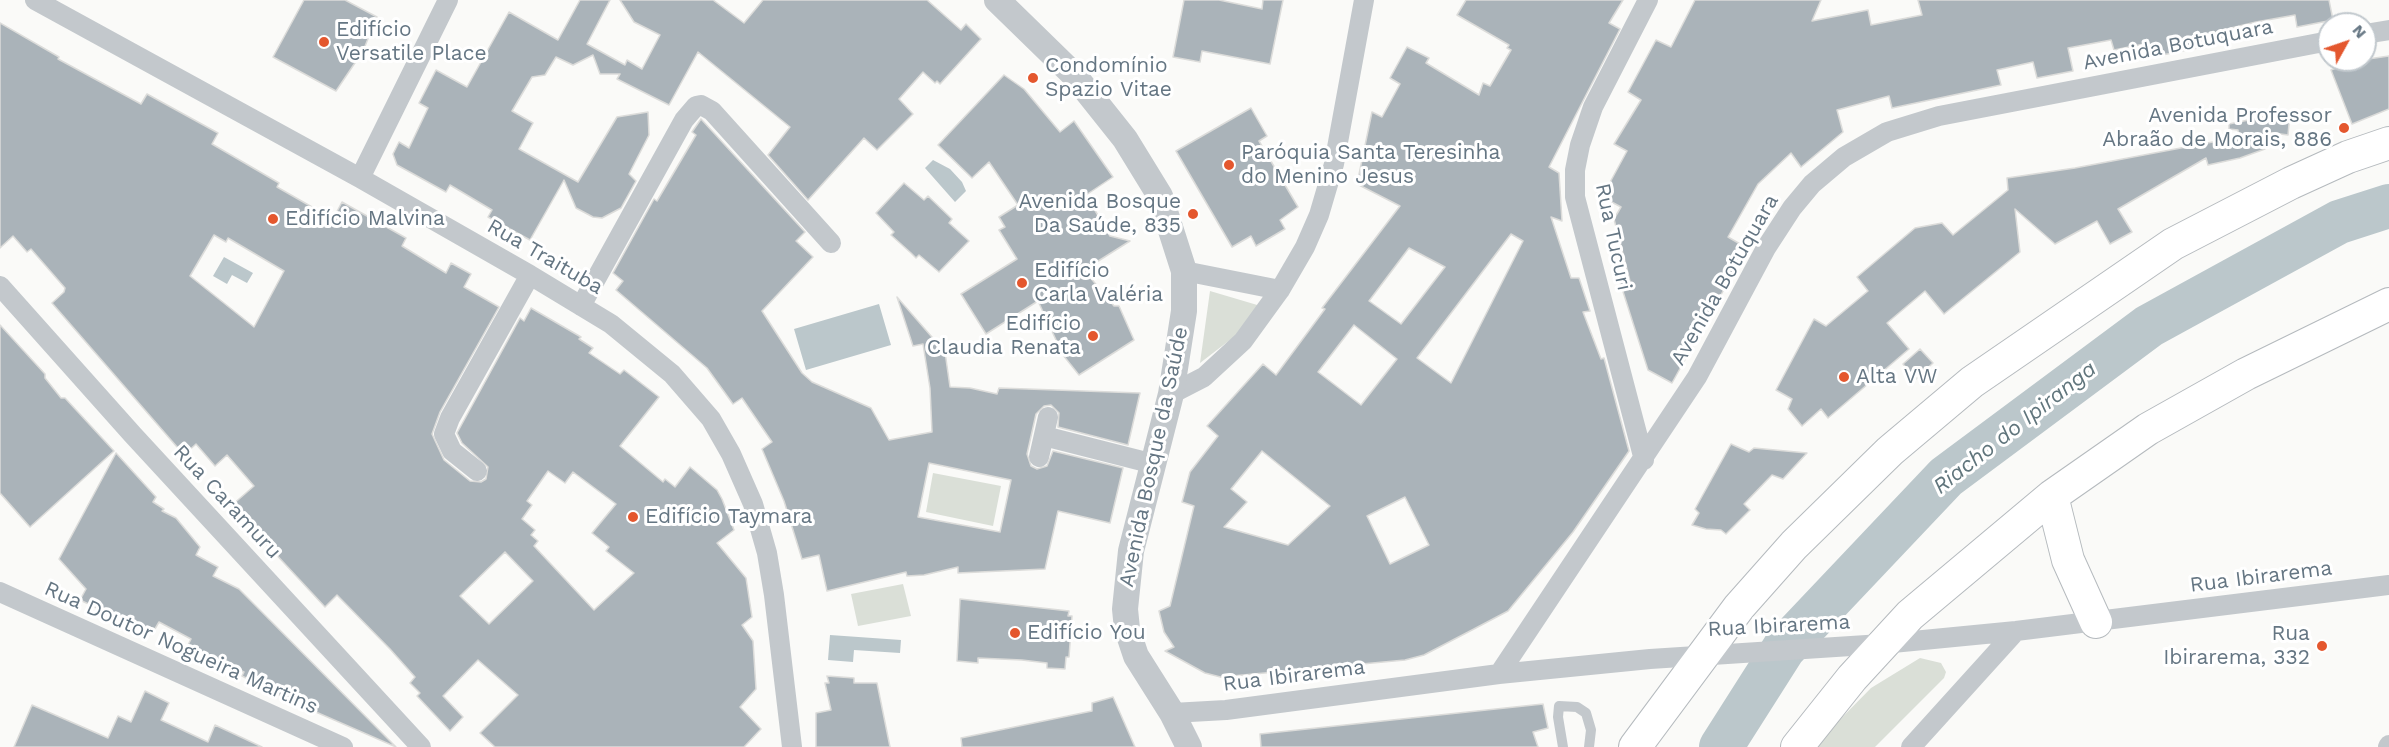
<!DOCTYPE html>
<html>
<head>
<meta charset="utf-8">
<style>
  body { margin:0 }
  #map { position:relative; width:2389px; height:747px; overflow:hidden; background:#fafaf8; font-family:"Work Sans",sans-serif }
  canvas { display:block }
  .north { position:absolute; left:2317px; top:12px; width:60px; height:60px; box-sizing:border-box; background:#fff; border:2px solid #c1c8cd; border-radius:50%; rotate:50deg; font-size:16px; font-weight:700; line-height:24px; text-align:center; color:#657683 }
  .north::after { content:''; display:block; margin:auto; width:21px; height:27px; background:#e4572e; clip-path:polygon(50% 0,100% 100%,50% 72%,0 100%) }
</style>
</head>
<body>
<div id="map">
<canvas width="2389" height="747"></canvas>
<div class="north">N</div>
</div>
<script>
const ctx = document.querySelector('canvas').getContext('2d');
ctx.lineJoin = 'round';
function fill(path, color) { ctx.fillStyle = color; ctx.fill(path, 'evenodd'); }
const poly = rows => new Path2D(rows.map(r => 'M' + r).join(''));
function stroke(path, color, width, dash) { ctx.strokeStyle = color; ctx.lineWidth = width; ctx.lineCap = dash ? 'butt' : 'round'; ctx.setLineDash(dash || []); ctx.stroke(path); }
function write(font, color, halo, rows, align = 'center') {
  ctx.font = font + ' "Work Sans",sans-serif'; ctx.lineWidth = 6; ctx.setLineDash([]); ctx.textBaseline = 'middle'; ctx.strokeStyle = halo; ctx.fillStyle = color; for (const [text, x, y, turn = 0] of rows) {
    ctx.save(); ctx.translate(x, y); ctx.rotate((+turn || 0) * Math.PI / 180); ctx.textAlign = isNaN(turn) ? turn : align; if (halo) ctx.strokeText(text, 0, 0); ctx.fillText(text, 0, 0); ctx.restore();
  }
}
const green = poly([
  [1210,291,1264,307,1239,333,1200,363],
  [933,473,1001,486,993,526,926,512],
  [903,584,911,616,858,626,851,594],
  [1920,658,1941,663,1946,672,1944,678,1875,747,1813,747,1871,688]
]);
const water = poly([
  [933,160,950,169,962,182,966,191,955,202,925,168],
  [224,257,253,273,247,283,232,275,227,284,213,276],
  [879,304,891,345,806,370,794,329],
  [830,635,901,640,900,653,854,650,853,662,828,660]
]);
const river = poly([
  [1721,747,1784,648,1946,477,2149,326,2339,222,2389,206]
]);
const building = poly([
  [304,0,345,0,377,17,363,51,336,91,273,57,304,0],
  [580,0,610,0,587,44,625,65,627,60,642,69,660,35,634,22,620,0,713,0,744,23,763,0,927,0,961,30,966,24,981,39,940,84,937,81,935,83,923,72,899,99,913,114,877,150,864,138,808,200,768,155,790,127,698,52,669,105,617,79,620,74,600,74,593,55,573,65,556,57,545,75,532,77,512,111,533,123,519,149,578,182,617,117,648,112,649,135,629,174,636,181,621,208,602,218,593,217,576,208,564,180,530,240,488,217,492,210,450,185,446,192,397,165,393,154,399,142,409,148,428,108,419,103,436,70,467,87,509,12,558,40,580,0],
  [1184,0,1219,0,1262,9,1263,0,1283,0,1270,64,1202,51,1200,62,1173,57,1184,0],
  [1466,0,1623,0,1609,23,1620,29,1549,167,1559,173,1562,221,1551,217,1571,278,1579,278,1590,311,1583,312,1601,359,1604,358,1629,451,1573,532,1508,611,1472,630,1424,655,1405,660,1232,676,1232,680,1205,673,1165,651,1174,647,1164,632,1159,611,1170,606,1194,506,1182,502,1190,472,1218,436,1207,426,1263,364,1276,375,1325,309,1322,308,1400,206,1357,184,1372,112,1382,117,1400,84,1390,78,1407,47,1429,58,1426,63,1479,95,1483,83,1490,86,1511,50,1507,48,1509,45,1457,15,1466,0],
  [1511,234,1523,241,1451,383,1417,358,1511,234],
  [1409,248,1445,267,1401,324,1369,301,1409,248],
  [1354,325,1397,359,1361,405,1318,372,1354,325],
  [1262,451,1330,506,1288,545,1224,527,1247,502,1231,489,1262,451],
  [1405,497,1429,545,1390,564,1367,516,1405,497],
  [1695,0,1821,0,1812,21,1868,10,1871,25,1922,15,1918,0,2329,0,2333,20,2297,27,2295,15,2256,22,2231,28,2233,41,2152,57,2149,43,2114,50,2111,40,2068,48,2073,71,2037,78,2033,62,1997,70,2001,85,1892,108,1889,96,1837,110,1843,132,1801,167,1791,153,1758,184,1728,237,1747,248,1672,383,1648,370,1619,279,1631,285,1614,219,1621,207,1606,199,1612,188,1608,186,1627,151,1614,144,1641,100,1628,92,1656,40,1671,47,1695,0],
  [0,23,59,57,58,59,141,104,147,94,218,133,212,144,279,183,277,187,333,219,342,202,406,238,402,246,446,273,451,263,471,274,464,287,499,307,440,412,432,434,444,460,470,481,481,482,486,479,488,467,462,443,457,433,520,318,524,321,531,308,581,337,579,339,593,348,589,353,620,374,624,370,659,397,620,446,663,482,665,479,675,487,690,467,717,490,722,499,734,530,717,543,746,578,752,617,742,625,753,641,756,689,740,707,761,729,744,747,495,747,480,733,518,695,478,660,443,696,463,717,450,731,417,696,420,693,410,683,415,677,390,649,337,595,325,607,231,506,254,486,227,455,215,466,196,444,184,455,52,303,64,292,65,288,31,249,27,252,13,236,0,248,0,23],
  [214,235,226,242,228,238,284,271,254,327,190,276,214,235],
  [548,471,565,483,573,472,616,504,592,533,609,547,606,551,634,573,594,610,534,546,538,541,531,535,535,530,522,519,532,505,527,501,548,471],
  [505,552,533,581,489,624,460,596,505,552],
  [2389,56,2389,109,2352,124,2331,70,2354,61,2389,56],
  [1004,75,1024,89,1060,132,1074,121,1113,177,1086,195,1110,236,1130,241,1084,270,1114,306,1119,306,1134,340,1079,375,1063,355,1038,301,986,334,961,294,1017,259,999,230,1005,227,999,217,1018,205,989,162,972,178,938,145,1004,75],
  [1251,108,1267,136,1259,141,1298,207,1280,220,1285,229,1256,246,1251,236,1232,247,1176,151,1251,108],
  [2268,111,2290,113,2288,135,2266,132,2265,149,2240,158,2208,165,2206,158,2118,209,2132,232,2110,244,2097,221,2055,244,2015,209,2020,252,1944,314,1925,291,1887,323,1909,349,1828,418,1821,409,1802,426,1788,409,1792,399,1776,390,1814,319,1826,326,1868,291,1857,277,1915,228,1942,223,1953,235,2008,190,2007,178,2075,168,2239,137,2238,130,2229,129,2229,124,2268,116,2268,111],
  [701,119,805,232,796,241,813,257,762,311,802,373,812,382,871,408,889,440,932,432,930,388,923,344,913,346,897,297,945,352,950,387,970,388,997,394,999,388,1140,393,1128,445,1058,427,1059,413,1051,405,1044,406,1036,414,1027,454,1031,466,1037,469,1047,466,1053,451,1123,468,1110,523,1058,511,1045,569,958,573,958,567,924,575,907,576,906,572,827,591,819,555,802,559,784,501,762,449,772,442,742,398,733,404,707,368,616,290,623,281,613,273,654,199,657,201,696,135,692,132,701,119],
  [929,463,1011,480,1000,532,918,517,929,463],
  [904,183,924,200,928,196,952,219,949,223,969,241,939,272,919,255,916,258,911,253,891,235,894,232,876,213,904,183],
  [0,325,45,374,45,378,61,398,65,398,114,451,30,527,0,493,0,325],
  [1920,349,1933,363,1916,379,1903,364,1920,349],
  [1731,444,1749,452,1754,448,1807,453,1783,479,1772,475,1744,504,1750,510,1726,534,1721,530,1706,529,1692,525,1699,513,1695,509,1731,444],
  [116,453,156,497,153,502,164,509,162,511,176,518,200,547,196,555,218,567,213,576,239,589,396,747,293,702,242,676,244,672,187,647,191,639,159,622,152,634,80,600,86,589,59,559,116,453],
  [960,599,1069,611,1068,616,1072,616,1069,657,1066,657,1065,669,1047,668,1047,663,1022,660,978,658,978,663,957,661,960,599],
  [827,676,854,678,854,683,877,683,890,747,816,747,816,713,831,710,825,683,829,683,827,676],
  [145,691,169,703,161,720,208,742,215,725,262,747,14,747,32,705,108,738,118,716,131,722,145,691],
  [1113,697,1135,747,962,747,961,738,1092,711,1092,703,1113,697],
  [1543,704,1548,728,1533,732,1538,747,1261,747,1260,734,1543,704]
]);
const service = poly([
  [1563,747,1558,717,1559,706,1577,707,1586,713,1591,730,1589,747]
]);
const minor = poly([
  [35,0,360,178,530,275,611,324,672,374,711,419,731,454,753,504,767,553,774,595,792,747],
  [2365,34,2389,30],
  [360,178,448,0],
  [1184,271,1280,290],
  [0,286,133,435,421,747],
  [581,306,684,120,696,106,701,105,712,111,831,243],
  [1171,394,1204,377,1243,341,1280,290,1305,247,1319,215,1334,164,1364,0],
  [1044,436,1154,464],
  [1039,457,1048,417],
  [1644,460,1575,197,1575,170,1580,145,1593,107,1648,0],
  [477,471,452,451,444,434,450,418,530,275],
  [0,592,343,747],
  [1499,674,1697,377,1766,248,1792,208,1812,184,1844,157,1887,132,1939,116,2329,41],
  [1172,713,1226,710,1499,674,1650,659,1882,644,2016,631,2389,585],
  [1911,747,2016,631],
  [2388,747,2389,745]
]);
const tertiary = poly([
  [997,0,1074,75,1125,139,1160,196,1184,271,1184,311,1171,394,1131,551,1125,609,1127,629,1136,656,1172,713,1189,747]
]);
const primary = poly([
  [2052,496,2068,560,2096,622],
  [1635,747,1739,607,1794,545,1890,451,1972,382,2173,244,2291,183,2348,157,2389,143],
  [1797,747,1852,678,1910,615,2052,496,2148,429,2246,374,2389,304]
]);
const markers = [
  [324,42,6,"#e4572e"],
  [1033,78,6,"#e4572e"],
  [2344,128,6,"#e4572e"],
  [1229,165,6,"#e4572e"],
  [1193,214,6,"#e4572e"],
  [273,219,6,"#e4572e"],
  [1022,283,6,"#e4572e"],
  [1093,336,6,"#e4572e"],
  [1844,377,6,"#e4572e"],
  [633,517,6,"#e4572e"],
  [1015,633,6,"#e4572e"],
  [2322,646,6,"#e4572e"]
];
const poiNames = [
  ["Edifício",336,30],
  ["Versatile Place",336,54],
  ["Condomínio",1045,66],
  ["Spazio Vitae",1045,90],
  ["Avenida Professor",2332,116,"right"],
  ["Abraão de Morais, 886",2332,140,"right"],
  ["Paróquia Santa Teresinha",1241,153],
  ["do Menino Jesus",1241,177],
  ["Avenida Bosque",1181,202,"right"],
  ["Da Saúde, 835",1181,226,"right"],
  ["Edifício Malvina",285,219],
  ["Edifício",1034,271],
  ["Carla Valéria",1034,295],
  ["Edifício",1081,324,"right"],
  ["Claudia Renata",1081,348,"right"],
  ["Alta VW",1856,377],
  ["Edifício Taymara",645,517],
  ["Edifício You",1027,633],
  ["Rua",2310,634,"right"],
  ["Ibirarema, 332",2310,658,"right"]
];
const streetNames = [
  ["Avenida Botuquara",2178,45,-11],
  ["Rua Tucuri",1613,237,78],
  ["Rua Traituba",545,257,30],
  ["Avenida Botuquara",1725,280,-60],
  ["Avenida Bosque da Saúde",1154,457,-78],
  ["Rua Caramuru",227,502,47],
  ["Rua Ibirarema",2261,577,-7],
  ["Rua Ibirarema",1779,626,-3],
  ["Rua Doutor Nogueira Martins",181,648,24],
  ["Rua Ibirarema",1294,676,-7]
];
const waterNames = [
  ["Riacho do Ipiranga",2015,428,-38]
];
fill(green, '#dadfd7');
fill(water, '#bbc7cb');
stroke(river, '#bbc7cb', 44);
fill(building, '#aab3b9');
stroke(building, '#dcdcda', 1.5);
stroke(primary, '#b5babe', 34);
stroke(service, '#c3c8cc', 10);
stroke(minor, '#c3c8cc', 20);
stroke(tertiary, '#c3c8cc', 26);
stroke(primary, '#fff', 32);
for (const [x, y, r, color] of markers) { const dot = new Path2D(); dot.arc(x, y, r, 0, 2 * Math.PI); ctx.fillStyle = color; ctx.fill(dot); stroke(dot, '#fff', 2); }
write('21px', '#657683', '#fff', poiNames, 'left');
write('21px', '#657683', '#fff', streetNames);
write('italic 22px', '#60757c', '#fff', waterNames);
</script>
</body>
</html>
